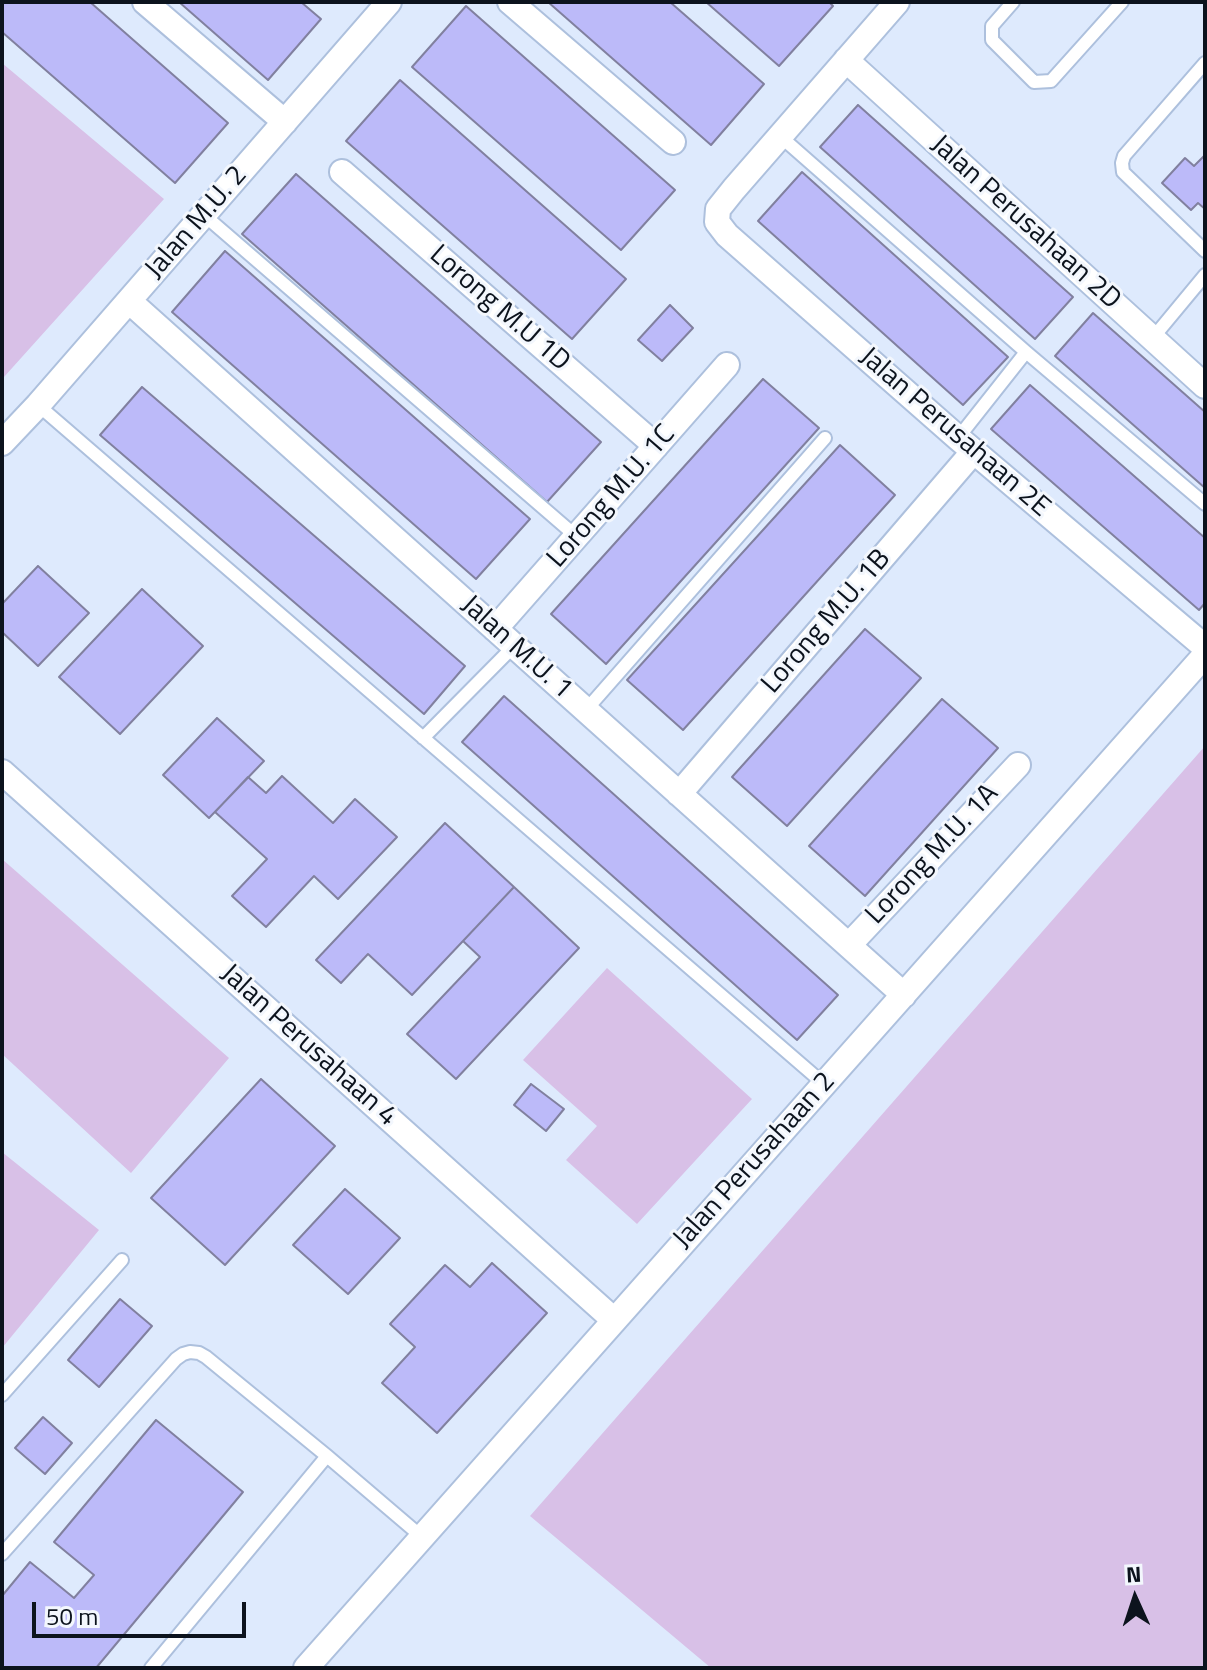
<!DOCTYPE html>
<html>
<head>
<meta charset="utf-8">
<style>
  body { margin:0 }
  #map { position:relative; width:1207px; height:1670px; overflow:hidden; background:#deeafd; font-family:"Titillium Web",sans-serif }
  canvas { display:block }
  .frame { position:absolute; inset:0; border:4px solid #0c131d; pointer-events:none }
  .north { position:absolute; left:1095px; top:1558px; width:80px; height:80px; -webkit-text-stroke:6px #f3f7fd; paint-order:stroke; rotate:357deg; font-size:22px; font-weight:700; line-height:32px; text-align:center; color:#0c131d }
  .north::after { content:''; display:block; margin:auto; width:28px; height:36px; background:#0c131d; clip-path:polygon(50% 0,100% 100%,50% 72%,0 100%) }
  .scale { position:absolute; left:32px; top:1602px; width:214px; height:36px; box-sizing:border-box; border:4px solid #0c131d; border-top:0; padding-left:10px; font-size:24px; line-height:28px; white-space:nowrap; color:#0c131d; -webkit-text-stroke:6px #f3f7fd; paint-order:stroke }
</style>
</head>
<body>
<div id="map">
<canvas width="1207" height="1670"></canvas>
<div class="frame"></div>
<div class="north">N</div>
<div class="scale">50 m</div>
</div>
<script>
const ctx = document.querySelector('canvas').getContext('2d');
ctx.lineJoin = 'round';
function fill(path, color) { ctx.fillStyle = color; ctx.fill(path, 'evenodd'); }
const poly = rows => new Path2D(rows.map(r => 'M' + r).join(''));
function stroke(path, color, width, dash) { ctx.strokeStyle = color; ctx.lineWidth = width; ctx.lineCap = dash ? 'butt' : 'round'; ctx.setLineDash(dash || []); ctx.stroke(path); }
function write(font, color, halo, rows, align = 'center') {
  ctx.font = font + ' "Titillium Web",sans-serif'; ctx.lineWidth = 6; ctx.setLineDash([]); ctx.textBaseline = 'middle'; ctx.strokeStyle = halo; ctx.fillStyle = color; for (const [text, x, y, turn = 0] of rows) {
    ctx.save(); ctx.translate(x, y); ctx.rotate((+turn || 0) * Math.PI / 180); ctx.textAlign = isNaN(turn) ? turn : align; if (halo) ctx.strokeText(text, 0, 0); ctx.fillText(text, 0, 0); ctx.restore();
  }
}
const green = poly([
  [2,63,164,199,4,377,2,376],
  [1205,746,1205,1668,711,1668,530,1516],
  [2,859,229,1058,131,1173,2,1054],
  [607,968,752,1099,637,1224,566,1160,597,1126,523,1060],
  [2,1152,99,1230,2,1348]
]);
const building = poly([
  [2,2,90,2,228,123,175,183,2,32,2,2],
  [179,2,301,2,321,19,268,80,179,2],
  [548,2,670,2,764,84,711,145,548,2],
  [706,2,829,2,833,6,779,66,706,2],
  [466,6,675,190,621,250,412,67,466,6],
  [400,80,626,279,572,339,346,141,400,80],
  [858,105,1073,297,1035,339,820,147,858,105],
  [1205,155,1205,209,1198,203,1191,210,1162,183,1185,158,1194,166,1205,155],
  [802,172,1008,357,963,405,758,221,802,172],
  [296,174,601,442,547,502,242,234,296,174],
  [225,251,530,519,476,579,172,312,225,251],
  [670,305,693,328,662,361,638,340,670,305],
  [1093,313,1205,412,1205,488,1055,356,1093,313],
  [763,379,819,428,606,664,551,614,763,379],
  [1030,385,1205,538,1205,603,1199,610,991,429,1030,385],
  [142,387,465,666,424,714,100,435,142,387],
  [840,445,895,495,683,730,627,680,840,445],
  [38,566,89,613,38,666,2,632,2,604,38,566],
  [142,589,203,646,120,734,59,677,142,589],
  [865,629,921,678,787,826,732,777,865,629],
  [504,696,838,995,797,1040,462,742,504,696],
  [942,699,998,748,865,896,809,846,942,699],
  [217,718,264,761,209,818,163,775,217,718],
  [282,776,333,823,355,799,397,837,338,899,314,876,266,927,232,896,267,859,215,812,248,777,266,793,282,776],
  [445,823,514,887,412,995,368,954,341,983,316,960,445,823],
  [514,887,579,948,456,1079,407,1034,480,957,463,941,514,887],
  [261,1079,335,1146,225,1265,151,1198,261,1079],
  [531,1084,564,1109,546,1131,514,1105,531,1084],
  [345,1189,400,1238,348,1294,293,1245,345,1189],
  [492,1263,547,1313,437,1433,382,1383,415,1347,390,1324,445,1265,470,1287,492,1263],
  [120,1299,152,1326,99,1387,68,1360,120,1299],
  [43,1417,72,1443,45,1474,15,1448,43,1417],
  [156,1420,243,1492,96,1668,2,1668,2,1596,30,1562,74,1598,94,1575,54,1542,156,1420]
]);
const lane = poly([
  [1013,2,992,26,992,40,1034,82,1051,81,1122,2],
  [1205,63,1124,156,1122,163,1123,172,1205,251],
  [780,136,1026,352,1205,504],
  [204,215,577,537],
  [1152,339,1205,275],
  [38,405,824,1084],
  [958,438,1026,352],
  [586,710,825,438],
  [423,738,514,646],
  [2,1395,122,1260],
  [2,1554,176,1359,183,1354,190,1352,199,1353,206,1357,327,1456,422,1537],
  [151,1668,327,1456]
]);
const street = poly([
  [145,2,285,122],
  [510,2,673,142],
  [897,2,734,189,718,209,717,222,727,235,958,438,1205,647],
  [846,60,1205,386],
  [342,172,656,446],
  [129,301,904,995],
  [2,443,38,405,389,2],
  [495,629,727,365],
  [2,772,614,1320],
  [679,794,974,451],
  [849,945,1018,765],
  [306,1668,1205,655]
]);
const streetNames = [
  ["Jalan M.U. 2",197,223,-49],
  ["Jalan Perusahaan 2D",1025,223,42],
  ["Lorong M.U 1D",499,309,41],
  ["Jalan Perusahaan 2E",954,433,41],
  ["Lorong M.U. 1C",612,497,-49],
  ["Lorong M.U. 1B",827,622,-49],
  ["Jalan M.U. 1",516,648,42],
  ["Lorong M.U. 1A",933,855,-47],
  ["Jalan Perusahaan 4",308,1046,42],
  ["Jalan Perusahaan 2",755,1161,-48]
];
fill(green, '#d8c0e7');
fill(building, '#bcbaf9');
stroke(building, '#81809f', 2);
stroke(lane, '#adc0dd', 16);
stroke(street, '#adc0dd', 28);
stroke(lane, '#fff', 12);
stroke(street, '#fff', 24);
write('28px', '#0c131d', '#f3f7fd', streetNames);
</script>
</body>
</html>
